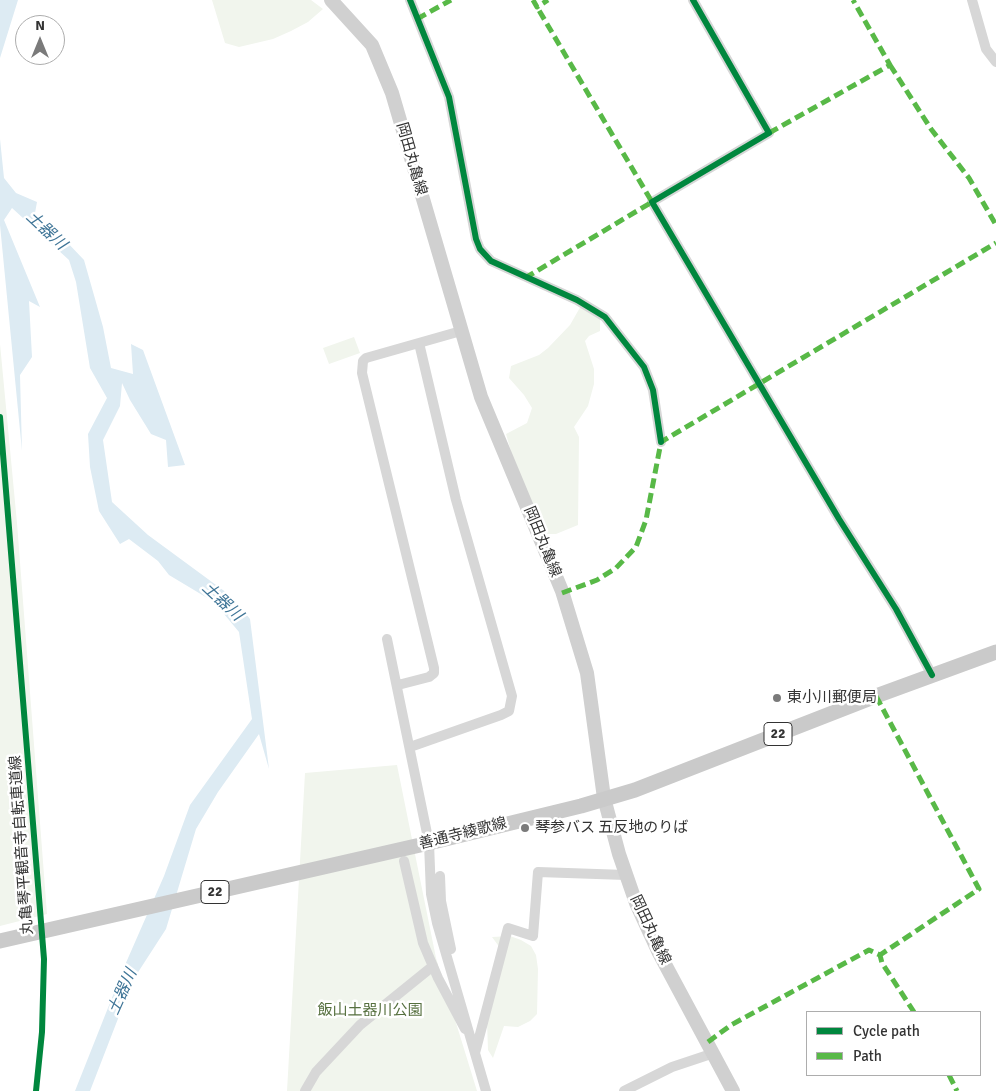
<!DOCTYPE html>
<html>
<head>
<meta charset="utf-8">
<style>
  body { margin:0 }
  #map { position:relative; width:996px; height:1091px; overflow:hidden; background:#fff; font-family:Signika,sans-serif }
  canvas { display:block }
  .legend { position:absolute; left:806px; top:1011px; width:175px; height:65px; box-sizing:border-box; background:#fff; border:1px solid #adadad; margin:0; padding:6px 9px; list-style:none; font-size:15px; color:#333 }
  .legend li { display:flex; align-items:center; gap:10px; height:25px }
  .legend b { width:25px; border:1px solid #adadad }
  .north { position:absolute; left:15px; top:15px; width:50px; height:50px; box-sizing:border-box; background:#fff; border:1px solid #adadad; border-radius:50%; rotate:0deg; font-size:14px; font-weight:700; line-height:20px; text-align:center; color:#333 }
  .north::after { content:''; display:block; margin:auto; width:18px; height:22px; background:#7a7a7a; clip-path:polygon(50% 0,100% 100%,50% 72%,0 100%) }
</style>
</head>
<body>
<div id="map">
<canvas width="996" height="1091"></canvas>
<ul class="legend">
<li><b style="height:6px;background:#00873e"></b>Cycle path</li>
<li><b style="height:6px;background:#58b947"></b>Path</li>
</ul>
<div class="north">N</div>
</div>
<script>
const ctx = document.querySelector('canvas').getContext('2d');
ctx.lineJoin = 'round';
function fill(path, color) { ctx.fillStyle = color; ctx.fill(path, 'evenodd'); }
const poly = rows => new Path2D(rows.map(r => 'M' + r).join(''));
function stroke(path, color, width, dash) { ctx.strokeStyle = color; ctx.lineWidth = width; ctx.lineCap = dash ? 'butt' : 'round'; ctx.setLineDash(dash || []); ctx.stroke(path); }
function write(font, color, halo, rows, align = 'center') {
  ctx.font = font + ' Signika,"Noto Sans JP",sans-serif'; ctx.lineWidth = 5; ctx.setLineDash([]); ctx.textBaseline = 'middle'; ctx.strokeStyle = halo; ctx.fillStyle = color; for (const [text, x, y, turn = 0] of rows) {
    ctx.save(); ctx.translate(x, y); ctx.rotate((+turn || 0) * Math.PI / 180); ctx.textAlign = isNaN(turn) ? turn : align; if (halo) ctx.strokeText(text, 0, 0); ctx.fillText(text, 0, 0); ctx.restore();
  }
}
const green = poly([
  [212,0,311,0,323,9,308,22,291,31,273,39,239,47,225,43],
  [582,304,600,315,600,331,589,336,585,341,594,369,594,384,588,406,574,427,579,437,578,525,556,534,545,534,512,455,506,434,527,423,532,408,524,395,509,378,511,366,539,355,548,348,570,325],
  [354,337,360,353,329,364,323,348],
  [0,344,17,523,47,914,0,926],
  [397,765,436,958,477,1091,287,1091,305,773],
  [510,936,521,940,531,946,536,955,538,969,537,1014,530,1021,518,1027,504,1026,493,1058,488,1050,487,1022,503,952,492,937]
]);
const water = poly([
  [0,0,18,0,0,58],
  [0,139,4,178,16,193,37,202,35,213,65,240,84,260,103,327,111,368,133,374,131,344,143,350,185,465,168,467,166,440,151,434,130,400,122,383,120,406,103,440,112,502,148,535,231,596,250,619,269,769,259,734,218,792,196,829,166,929,133,980,90,1091,75,1091,125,965,164,876,190,805,252,719,239,632,214,602,169,575,158,561,129,539,120,544,99,511,90,467,88,434,107,398,90,368,76,282,69,260,12,208,4,220,40,307,29,301,32,357,20,375,22,451,0,225]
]);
const street = poly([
  [410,0,449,97,476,239,480,249,491,261,577,300,605,317,644,367,653,390,661,442],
  [693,0,769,133,652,202,839,519,896,609,932,675],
  [972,0,986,49,996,62],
  [387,639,429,843,431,894,437,923,486,1091],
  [398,685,429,677,434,673,434,668,362,373,363,361,366,358,461,331],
  [410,747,501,715,509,711,512,696,456,500,419,343],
  [404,861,423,943,438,978,465,1029],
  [440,876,441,901,451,949],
  [475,1053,508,928,533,936,538,872,626,875],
  [305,1091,316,1072,360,1025,433,966],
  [624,1091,672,1067,714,1053]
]);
const secondary = poly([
  [331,0,372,45,392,93,481,397,562,591,587,673,604,798,619,854,636,903,659,953,733,1091]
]);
const primary = poly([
  [0,941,429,843,581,806,635,790,876,696,996,652]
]);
const quiet = poly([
  [533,0,537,7,548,0],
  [417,19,451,0],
  [890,65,931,129,969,178,996,225],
  [769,133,890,65,853,0],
  [525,278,652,202,537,7],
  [562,593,597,580,616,568,636,547,646,520,661,442,996,243],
  [876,696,979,889,880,955],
  [708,1042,731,1025,869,950,880,955,882,963,914,1012],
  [949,1075,957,1091]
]);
const cycleway = poly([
  [410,0,449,97,476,239,480,249,491,261,577,300,605,317,644,367,653,390,661,442],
  [693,0,769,133,652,202,839,519,896,609,932,675],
  [0,417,44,959,42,1032,36,1091]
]);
const markers = [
  [777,698,5,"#7a7a7a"],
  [525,828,5,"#7a7a7a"]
];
const shields = [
  [778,734,28],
  [215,892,28]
];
const shieldNames = [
  ["22",778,734],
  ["22",215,892]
];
const streetNames = [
  ["岡田丸亀線",411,159,74],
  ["岡田丸亀線",542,542,68],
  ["善通寺綾歌線",463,834,-14],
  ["丸亀琴平観音寺自転車道線",22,845,-94],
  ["岡田丸亀線",650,930,65]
];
const poiNames = [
  ["東小川郵便局",787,698],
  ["琴参バス 五反地のりば",535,828]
];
const parkNames = [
  ["飯山土器川公園",370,1011]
];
const waterNames = [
  ["土器川",46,231,43],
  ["土器川",222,602,43],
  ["土器川",123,992,-66]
];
fill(green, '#f1f5ed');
fill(water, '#ddebf3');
stroke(street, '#d7d7d7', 10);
stroke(secondary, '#d0d0d0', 14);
stroke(primary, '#cacaca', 15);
stroke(quiet, '#58b947', 5, [10, 5]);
stroke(cycleway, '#00873e', 6);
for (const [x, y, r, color] of markers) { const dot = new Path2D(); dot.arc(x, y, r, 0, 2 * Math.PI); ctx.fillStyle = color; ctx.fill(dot); stroke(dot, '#fff', 2); }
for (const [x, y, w] of shields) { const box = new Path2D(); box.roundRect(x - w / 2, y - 11.5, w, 23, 4); ctx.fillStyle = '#fff'; ctx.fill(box); stroke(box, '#333', 1); }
write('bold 14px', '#333', null, shieldNames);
write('15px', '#333', '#fff', streetNames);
write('15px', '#333', '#fff', poiNames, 'left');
write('15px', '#56703f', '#fff', parkNames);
write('italic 16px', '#3f7597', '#fff', waterNames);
</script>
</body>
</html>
